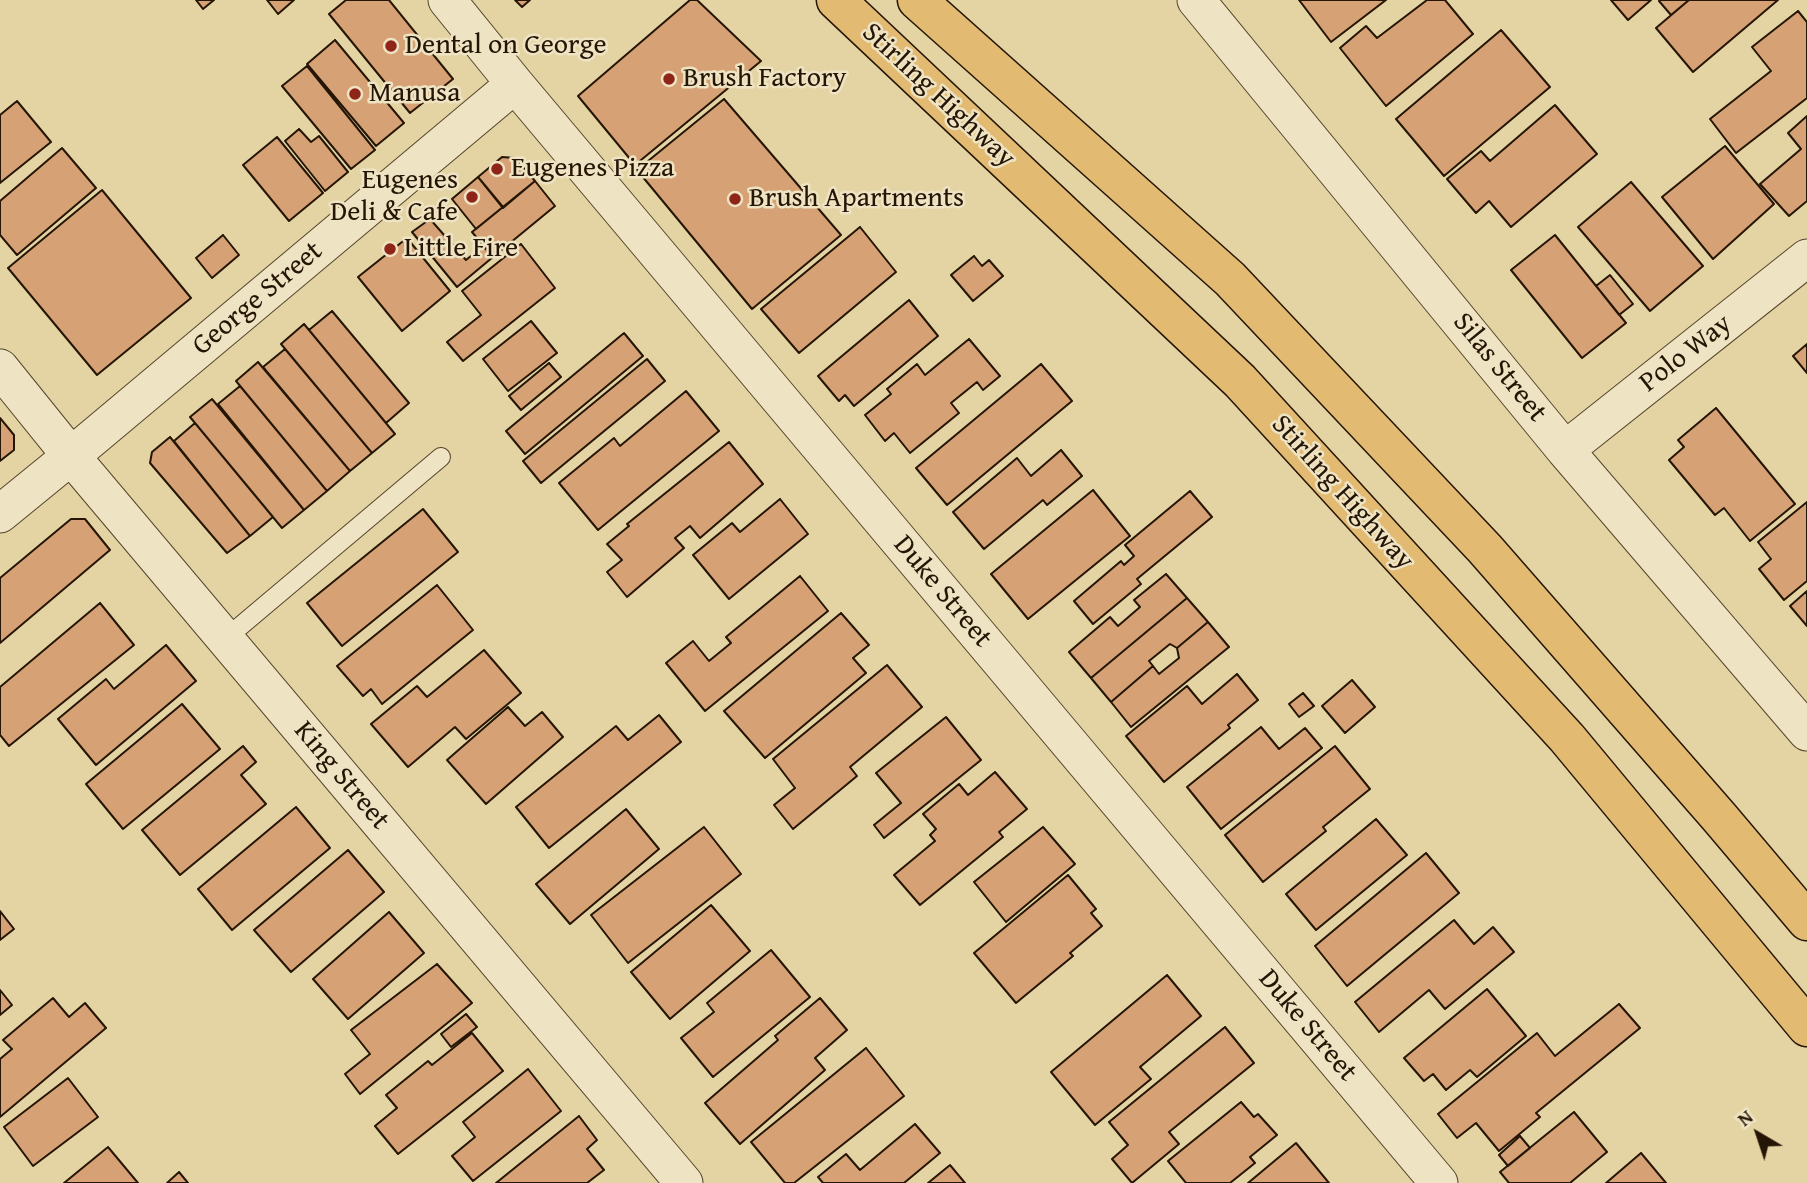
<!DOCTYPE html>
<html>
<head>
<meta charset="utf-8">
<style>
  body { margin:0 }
  #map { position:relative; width:1807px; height:1183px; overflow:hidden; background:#e5d4a3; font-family:"Gentium Book Plus",serif }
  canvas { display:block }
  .north { position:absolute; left:1723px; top:1099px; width:70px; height:70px; -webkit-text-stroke:5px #eee3c3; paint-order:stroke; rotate:321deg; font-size:19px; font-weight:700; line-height:28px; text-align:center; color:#251505 }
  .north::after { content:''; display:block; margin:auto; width:24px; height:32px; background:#251505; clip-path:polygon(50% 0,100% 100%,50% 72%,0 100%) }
</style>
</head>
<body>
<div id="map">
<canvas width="1807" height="1183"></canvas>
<div class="north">N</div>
</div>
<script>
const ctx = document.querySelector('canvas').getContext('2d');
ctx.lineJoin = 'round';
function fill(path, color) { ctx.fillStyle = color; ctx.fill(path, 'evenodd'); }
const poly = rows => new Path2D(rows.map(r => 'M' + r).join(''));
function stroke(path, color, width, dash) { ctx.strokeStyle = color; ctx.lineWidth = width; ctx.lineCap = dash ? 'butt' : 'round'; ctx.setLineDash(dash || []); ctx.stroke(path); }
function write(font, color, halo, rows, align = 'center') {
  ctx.font = font + ' "Gentium Book Plus",serif'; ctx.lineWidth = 5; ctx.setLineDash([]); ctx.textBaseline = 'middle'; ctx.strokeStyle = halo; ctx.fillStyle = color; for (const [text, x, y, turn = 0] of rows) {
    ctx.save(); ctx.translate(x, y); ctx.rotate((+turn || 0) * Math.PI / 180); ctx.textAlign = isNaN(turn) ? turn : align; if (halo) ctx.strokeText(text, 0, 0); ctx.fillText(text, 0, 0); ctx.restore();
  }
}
const building = poly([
  [196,0,214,0,203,9,196,0],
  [267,0,294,0,278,14,267,0],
  [346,0,389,0,453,79,410,113,329,14,346,0],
  [515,0,530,0,522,7,515,0],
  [690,0,697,0,761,61,635,165,578,96,690,0],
  [1299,0,1386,0,1331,42,1299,0],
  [1427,0,1445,0,1473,34,1386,106,1340,48,1366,26,1377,38,1427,0],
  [1611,0,1651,0,1628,20,1611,0],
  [1660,0,1689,0,1671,15,1659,1,1660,0],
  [1689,0,1778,0,1693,72,1656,28,1689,0],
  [1798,11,1807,22,1807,98,1736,153,1710,119,1771,71,1752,47,1798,11],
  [1501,30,1550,87,1444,176,1396,119,1501,30],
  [335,40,404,123,376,146,307,64,335,40],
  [307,66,375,150,351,169,282,86,307,66],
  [724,99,841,235,752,309,637,170,724,99],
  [17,101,51,142,0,183,0,115,17,101],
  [1555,105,1597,154,1511,227,1489,201,1476,213,1447,179,1481,151,1490,161,1555,105],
  [1807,116,1807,201,1789,216,1760,184,1801,149,1788,133,1807,116],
  [299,129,311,142,319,136,348,172,325,191,285,141,299,129],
  [277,137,323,193,289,221,243,165,277,137],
  [1725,146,1774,204,1713,259,1662,197,1725,146],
  [62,148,96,188,17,255,0,235,0,201,62,148],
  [502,157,515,158,535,181,503,208,478,177,502,157],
  [478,177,503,207,476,229,452,199,478,177],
  [535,181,555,206,493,257,472,232,535,181],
  [1631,182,1703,266,1650,311,1578,227,1631,182],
  [102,190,191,298,97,375,8,268,102,190],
  [430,219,466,260,483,246,493,257,457,287,412,232,430,219],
  [860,227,896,272,799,353,761,309,860,227],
  [223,235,239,255,212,278,196,258,223,235],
  [1555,235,1626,323,1582,358,1511,270,1555,235],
  [407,238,450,291,402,331,358,277,407,238],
  [521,244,555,288,463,361,447,342,481,315,462,291,521,244],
  [974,256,982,266,989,260,1003,276,973,301,951,275,974,256],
  [1610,275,1633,304,1619,315,1596,286,1610,275],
  [909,300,938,336,854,406,845,395,839,401,818,376,909,300],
  [332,311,409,403,386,423,309,330,332,311],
  [531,321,557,353,508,391,483,359,531,321],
  [304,324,395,434,372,453,281,344,304,324],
  [624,333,643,356,525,454,506,431,624,333],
  [969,339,1000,376,983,390,977,382,951,403,959,413,910,453,894,433,885,441,865,415,891,394,887,389,917,364,925,375,969,339],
  [1807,344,1807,373,1793,356,1807,344],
  [285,349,372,453,350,471,263,367,285,349],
  [647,359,665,381,541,483,523,461,647,359],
  [258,362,350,471,327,491,236,381,258,362],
  [549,363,561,377,521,410,509,396,549,363],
  [1041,364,1072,401,947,505,916,468,1041,364],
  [240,386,327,491,304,510,218,404,240,386],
  [686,391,719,431,598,530,559,483,614,438,620,446,686,391],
  [212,399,304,510,282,528,190,417,212,399],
  [1716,408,1795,504,1750,541,1724,508,1715,515,1669,460,1684,447,1678,440,1716,408],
  [0,418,14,435,14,450,0,461,0,418],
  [195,423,273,517,250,536,174,441,195,423],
  [170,437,250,536,227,553,150,463,152,452,170,437],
  [729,442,763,484,700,538,690,526,675,538,684,548,627,597,607,572,622,560,607,544,629,526,627,524,729,442],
  [1061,450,1082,476,1047,505,1043,500,984,549,953,512,1017,458,1031,476,1061,450],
  [1093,490,1130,536,1028,619,991,574,1093,490],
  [1190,491,1212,517,1137,579,1141,584,1093,624,1074,601,1121,561,1124,565,1134,556,1125,545,1190,491],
  [780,499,808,534,729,599,693,555,732,523,740,532,780,499],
  [1807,502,1807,581,1784,600,1759,569,1771,559,1758,542,1807,502],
  [423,509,458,552,342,646,307,603,423,509],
  [71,519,85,519,110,550,0,643,0,578,71,519],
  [1166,574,1187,598,1091,678,1069,652,1110,617,1118,626,1140,607,1134,600,1166,574],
  [800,576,828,611,705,711,666,663,693,641,709,661,731,643,726,637,800,576],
  [437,585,473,630,382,704,371,689,363,696,337,666,437,585],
  [1807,591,1807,626,1790,606,1807,591],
  [1187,598,1208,622,1177,648,1170,644,1149,661,1153,666,1111,702,1091,678,1187,598],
  [100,603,134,645,9,746,0,735,0,687,100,603],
  [841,613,869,645,853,658,866,673,765,758,724,711,841,613],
  [1208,622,1229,647,1131,727,1111,702,1153,666,1159,674,1179,658,1177,648,1208,622],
  [166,645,196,681,96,765,58,719,106,679,114,689,166,645],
  [484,650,521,693,466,739,455,727,408,767,371,724,417,686,427,697,484,650],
  [887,665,922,707,850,767,857,776,793,829,774,805,795,788,773,759,887,665],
  [1237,674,1258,700,1228,725,1230,728,1164,782,1126,736,1187,686,1202,704,1237,674],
  [1352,680,1375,707,1345,733,1322,706,1352,680],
  [1303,693,1314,706,1299,717,1289,704,1303,693],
  [182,704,220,749,123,829,86,784,182,704],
  [508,707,525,726,542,712,563,737,486,804,447,760,508,707],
  [659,715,681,742,549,848,516,807,616,726,628,740,659,715],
  [946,717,981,760,884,838,874,825,901,803,876,773,946,717],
  [1261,727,1279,749,1305,728,1322,748,1221,829,1187,787,1261,727],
  [243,746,256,762,241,775,266,804,180,875,142,830,243,746],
  [1335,746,1370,789,1323,827,1326,831,1263,882,1225,835,1335,746],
  [995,772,1027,809,999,832,1003,837,920,905,894,875,935,841,930,835,936,829,923,814,959,784,968,795,995,772],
  [296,807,330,848,232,930,198,889,296,807],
  [626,809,659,849,570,924,536,884,626,809],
  [1376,819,1407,855,1316,930,1286,894,1376,819],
  [704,827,741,874,628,963,591,915,704,827],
  [1043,827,1075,864,1006,922,974,882,1043,827],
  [348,850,384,892,291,972,254,930,348,850],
  [1426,853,1459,893,1347,986,1315,946,1426,853],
  [1068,875,1096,909,1091,913,1102,926,1070,953,1073,956,1016,1003,974,953,1068,875],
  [711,905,750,951,670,1019,631,972,711,905],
  [0,911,14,929,0,940,0,911],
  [389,912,424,953,348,1019,313,979,389,912],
  [1454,920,1474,944,1493,927,1514,952,1445,1009,1429,990,1379,1032,1355,1002,1454,920],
  [771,950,810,997,713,1077,681,1038,714,1012,707,1003,771,950],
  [437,964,472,1003,360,1094,345,1074,370,1054,351,1030,437,964],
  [1167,975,1201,1016,1140,1067,1151,1079,1095,1125,1051,1072,1167,975],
  [1487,989,1526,1036,1477,1077,1470,1070,1446,1090,1433,1074,1424,1081,1404,1058,1487,989],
  [0,990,12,1005,0,1015,0,990],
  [53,998,69,1017,85,1003,106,1028,0,1117,0,1059,12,1049,3,1040,53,998],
  [820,998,847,1030,815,1058,825,1070,740,1144,705,1103,778,1040,775,1036,820,998],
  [1619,1004,1640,1028,1536,1113,1540,1117,1499,1151,1476,1123,1457,1138,1438,1114,1537,1033,1555,1056,1619,1004],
  [466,1014,477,1027,451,1047,441,1034,466,1014],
  [1225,1027,1254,1063,1169,1132,1179,1144,1132,1183,1112,1159,1128,1145,1109,1122,1225,1027],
  [472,1033,503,1071,398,1154,375,1126,397,1108,386,1095,428,1061,432,1065,472,1033],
  [866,1048,904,1096,794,1183,785,1183,751,1142,866,1048],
  [528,1069,561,1111,473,1181,452,1156,475,1137,463,1122,528,1069],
  [68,1078,98,1117,33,1166,4,1127,68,1078],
  [1241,1102,1254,1117,1258,1114,1277,1135,1250,1157,1255,1163,1230,1183,1186,1183,1168,1161,1241,1102],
  [1574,1112,1607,1152,1570,1183,1509,1183,1500,1172,1574,1112],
  [579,1116,597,1140,587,1149,604,1170,587,1183,496,1183,579,1116],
  [915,1124,940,1153,904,1183,823,1183,818,1177,846,1154,860,1170,915,1124],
  [1520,1136,1530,1148,1508,1166,1499,1155,1520,1136],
  [1296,1143,1329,1183,1248,1183,1296,1143],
  [108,1147,138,1183,64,1183,108,1147],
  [1641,1153,1666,1183,1606,1183,1641,1153],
  [950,1165,965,1183,928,1183,950,1165],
  [179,1172,188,1183,167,1183,179,1172]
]);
const lane = poly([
  [225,639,441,457]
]);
const street = poly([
  [447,0,515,84,1439,1183],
  [1196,0,1565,450,1807,732],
  [0,368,71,456,684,1183],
  [1565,450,1807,258],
  [0,514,71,456,515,84]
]);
const highway = poly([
  [836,0,1240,381,1567,738,1807,1027],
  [917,0,1230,279,1485,549,1720,818,1807,921]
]);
const markers = [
  [391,46,7,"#8f2418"],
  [669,79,7,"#8f2418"],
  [355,94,7,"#8f2418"],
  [497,169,7,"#8f2418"],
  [472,197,7,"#8f2418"],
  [735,199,7,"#8f2418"],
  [390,249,7,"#8f2418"]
];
const poiNames = [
  ["Dental on George",405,46],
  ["Brush Factory",683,79],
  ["Manusa",369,94],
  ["Eugenes Pizza",511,169],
  ["Eugenes",458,181,"right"],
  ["Deli & Cafe",458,213,"right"],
  ["Brush Apartments",749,199],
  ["Little Fire",404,249]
];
const streetNames = [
  ["Stirling Highway",938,96,43],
  ["George Street",258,299,-40],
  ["Polo Way",1686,354,-38],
  ["Silas Street",1499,368,51],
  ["Stirling Highway",1342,493,48],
  ["Duke Street",942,592,50],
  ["King Street",341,776,50],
  ["Duke Street",1307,1026,50]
];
fill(building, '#d6a275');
stroke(building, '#251505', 2);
stroke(lane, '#55452c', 20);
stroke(street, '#55452c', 39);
stroke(highway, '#251505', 41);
stroke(lane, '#eee3c3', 18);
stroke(street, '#eee3c3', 37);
stroke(highway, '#e2ba72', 38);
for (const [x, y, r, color] of markers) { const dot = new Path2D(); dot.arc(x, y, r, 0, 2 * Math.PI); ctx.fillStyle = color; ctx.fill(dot); stroke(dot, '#eee3c3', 2.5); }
write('28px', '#251505', '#eee3c3', poiNames, 'left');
write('28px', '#251505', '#eee3c3', streetNames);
</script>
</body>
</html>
